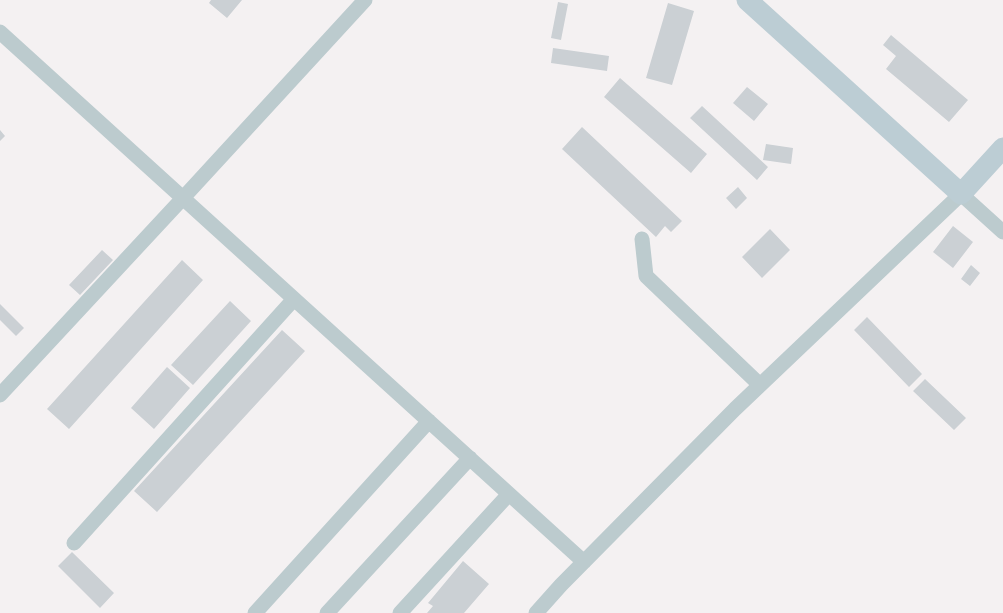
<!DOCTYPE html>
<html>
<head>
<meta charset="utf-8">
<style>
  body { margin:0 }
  canvas { display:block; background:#f4f1f2 }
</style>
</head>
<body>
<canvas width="1003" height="613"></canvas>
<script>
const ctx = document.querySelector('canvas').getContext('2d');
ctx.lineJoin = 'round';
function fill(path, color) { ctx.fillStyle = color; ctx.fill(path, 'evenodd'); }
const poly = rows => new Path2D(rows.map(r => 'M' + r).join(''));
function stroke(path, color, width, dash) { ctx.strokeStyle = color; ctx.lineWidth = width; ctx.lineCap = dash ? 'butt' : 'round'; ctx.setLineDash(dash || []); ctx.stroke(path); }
const building = poly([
  [211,0,242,0,227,18,209,3],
  [558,2,568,4,561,40,551,38],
  [668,3,694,11,672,85,646,78],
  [891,35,968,100,949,122,886,69,896,56,883,45],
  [553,48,609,56,607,71,551,63],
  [620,78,707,154,691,173,604,97],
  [747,87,768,104,754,121,733,103],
  [702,106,768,167,757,180,690,118],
  [582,127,682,221,671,232,665,226,656,237,562,149],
  [0,130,5,136,0,141],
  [766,144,793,148,791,164,763,160],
  [738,187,747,198,736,209,726,198],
  [953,226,973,242,953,268,933,252],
  [770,229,790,250,762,278,742,257],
  [102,250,113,260,80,295,69,285],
  [182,260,203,280,69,429,47,409],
  [971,265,980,273,970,286,961,279],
  [230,301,251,321,193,385,171,365],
  [0,304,24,328,16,336,0,320],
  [867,317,922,374,909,387,854,330],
  [282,330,305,351,157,512,134,491],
  [167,367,190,388,154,429,131,408],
  [925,379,966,418,954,430,913,391],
  [72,552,114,593,100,608,58,566],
  [463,561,489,584,464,613,427,613,433,606,428,603]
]);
const street = poly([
  [0,32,584,562],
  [642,239,646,276,760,385],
  [0,395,183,198,365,0],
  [74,543,294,299],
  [255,613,429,421],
  [327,613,470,458],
  [400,613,509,494],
  [536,613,561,585,735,409,961,194,1003,232]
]);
const secondary = poly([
  [747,0,961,194,1003,148]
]);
fill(building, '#cbd0d4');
stroke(street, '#bccbce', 15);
stroke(secondary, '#bccdd4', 21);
</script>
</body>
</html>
